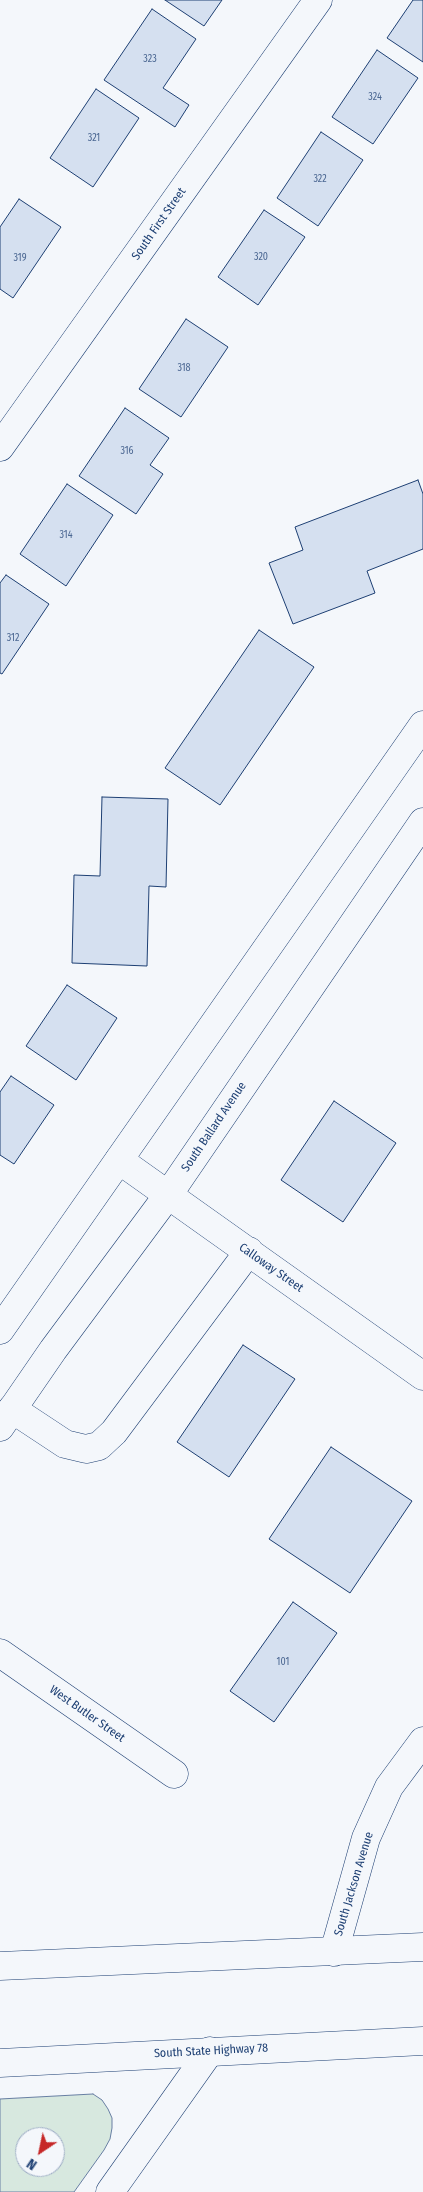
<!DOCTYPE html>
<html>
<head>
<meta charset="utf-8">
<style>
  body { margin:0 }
  #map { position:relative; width:423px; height:2192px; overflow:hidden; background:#f4f7fb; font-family:"Fira Sans Condensed",sans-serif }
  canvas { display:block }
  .north { position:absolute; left:15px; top:2127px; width:50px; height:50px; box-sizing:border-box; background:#f4f7fb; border:1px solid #9eadc5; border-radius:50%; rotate:214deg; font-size:14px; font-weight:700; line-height:20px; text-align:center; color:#1d3f73 }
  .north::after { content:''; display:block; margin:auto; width:18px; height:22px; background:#c62828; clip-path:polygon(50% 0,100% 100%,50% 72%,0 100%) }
</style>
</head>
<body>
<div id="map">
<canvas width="423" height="2192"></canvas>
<div class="north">N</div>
</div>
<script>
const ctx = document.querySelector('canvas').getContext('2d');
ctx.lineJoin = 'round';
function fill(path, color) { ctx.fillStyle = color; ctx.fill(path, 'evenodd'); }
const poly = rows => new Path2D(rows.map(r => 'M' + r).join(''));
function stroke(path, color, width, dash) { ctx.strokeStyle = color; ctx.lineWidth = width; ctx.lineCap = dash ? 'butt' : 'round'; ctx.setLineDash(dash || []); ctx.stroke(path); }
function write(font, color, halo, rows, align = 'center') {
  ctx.font = font + ' "Fira Sans Condensed",sans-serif'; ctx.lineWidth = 4; ctx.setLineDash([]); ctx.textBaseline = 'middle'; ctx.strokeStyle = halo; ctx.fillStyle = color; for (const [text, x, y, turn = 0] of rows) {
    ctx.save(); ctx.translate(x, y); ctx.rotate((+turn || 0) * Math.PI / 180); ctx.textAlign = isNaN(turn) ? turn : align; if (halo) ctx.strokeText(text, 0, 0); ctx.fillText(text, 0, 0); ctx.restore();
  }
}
const green = poly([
  [93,2094,102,2100,108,2109,112,2118,112,2128,110,2139,104,2150,74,2192,0,2192,0,2099,93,2094],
  [25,2137,55,2137,55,2167,25,2167,25,2137]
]);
const building = poly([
  [165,0,222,0,204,26,165,0],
  [413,0,423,0,423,62,387,38,413,0],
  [152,9,196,39,163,88,189,105,175,127,104,80,152,9],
  [377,50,418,78,373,144,332,117,377,50],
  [96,89,139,118,93,187,50,158,96,89],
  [321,132,363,160,318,226,277,198,321,132],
  [19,199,61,227,13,298,0,289,0,227,19,199],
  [264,210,305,237,258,305,218,277,264,210],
  [186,319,228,347,181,417,139,389,186,319],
  [125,408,169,438,150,465,163,474,136,514,79,476,125,408],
  [418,480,423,494,423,549,367,571,375,593,293,624,269,563,303,550,295,527,418,480],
  [67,484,113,515,66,586,20,554,67,484],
  [6,575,49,604,2,674,0,673,0,583,6,575],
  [259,630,314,667,220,805,165,768,259,630],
  [102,797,168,799,166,887,149,886,147,966,72,963,74,875,100,876,102,797],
  [67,985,117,1018,76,1080,26,1046,67,985],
  [11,1076,54,1105,14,1164,0,1155,0,1092,11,1076],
  [334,1101,396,1143,343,1222,281,1180,334,1101],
  [243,1345,295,1379,229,1477,177,1442,243,1345],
  [331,1447,412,1501,350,1593,269,1539,331,1447],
  [293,1602,337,1633,274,1722,230,1691,293,1602]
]);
const minor = poly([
  [0,447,318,0],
  [119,1160,423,1376],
  [12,1409,65,1444,86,1449,99,1446,114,1432,249,1251],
  [0,1653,174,1774],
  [334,1952,366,1838,389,1787,423,1741],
  [110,2192,210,2051]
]);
const major = poly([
  [0,1330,423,725],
  [0,1427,53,1350,168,1195,423,822],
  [0,1966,423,1947],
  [0,2063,423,2041]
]);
const numberNames = [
  ["323",150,59],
  ["324",375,97],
  ["321",94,138],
  ["322",320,179],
  ["320",261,257],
  ["319",20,258],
  ["318",184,368],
  ["316",127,451],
  ["314",66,535],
  ["312",13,638],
  ["101",283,1662]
];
const streetNames = [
  ["South First Street",159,224,-55],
  ["South Ballard Avenue",214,1127,-56],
  ["Calloway Street",271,1268,35],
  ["West Butler Street",87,1714,35],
  ["South Jackson Avenue",354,1884,-73],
  ["South State Highway 78",211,2051,-3]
];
fill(green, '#d7e8df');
stroke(green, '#687fa3', 1);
fill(building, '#d5e0f0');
stroke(building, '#1d3f73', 1);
stroke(minor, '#1d3f73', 29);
stroke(major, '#1d3f73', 29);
stroke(minor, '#f4f7fb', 28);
stroke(major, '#f4f7fb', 28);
write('10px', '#4b6792', null, numberNames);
write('12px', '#1d3f73', '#f4f7fb', streetNames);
</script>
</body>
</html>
